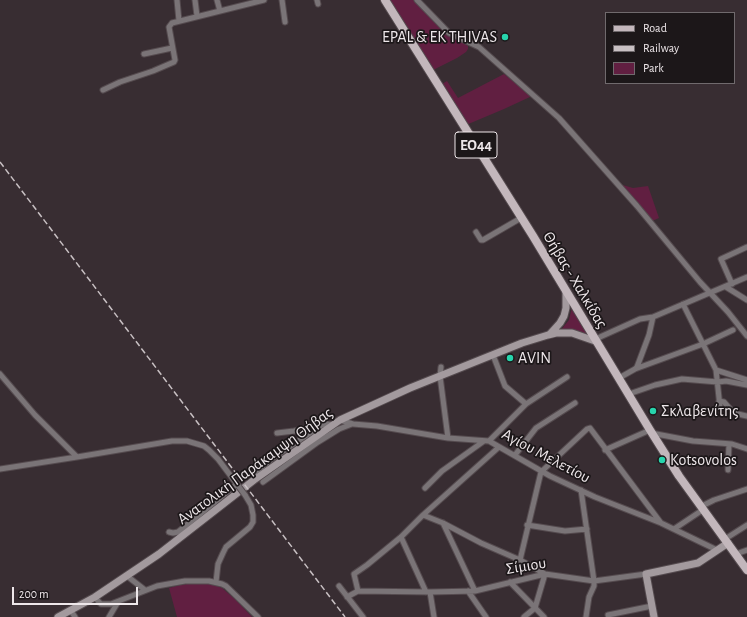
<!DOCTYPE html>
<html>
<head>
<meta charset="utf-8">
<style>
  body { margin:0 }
  #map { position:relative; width:747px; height:617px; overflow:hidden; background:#382d32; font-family:"Alegreya Sans",sans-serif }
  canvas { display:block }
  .legend { position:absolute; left:605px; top:12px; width:130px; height:72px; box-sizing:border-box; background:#1c1719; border:1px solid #706a6d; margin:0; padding:5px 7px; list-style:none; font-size:12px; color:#eee7ea }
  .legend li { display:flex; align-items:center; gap:8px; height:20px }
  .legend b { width:20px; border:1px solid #706a6d }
  .scale { position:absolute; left:12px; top:587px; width:126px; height:18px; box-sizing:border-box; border:2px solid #eee7ea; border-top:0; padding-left:5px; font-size:12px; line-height:14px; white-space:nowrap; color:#eee7ea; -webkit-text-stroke:3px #1c1719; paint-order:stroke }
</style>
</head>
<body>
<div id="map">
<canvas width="747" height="617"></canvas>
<ul class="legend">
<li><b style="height:5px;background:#c3b7bc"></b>Road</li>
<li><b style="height:5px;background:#c8c0c3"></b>Railway</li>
<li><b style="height:11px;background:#611f41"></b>Park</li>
</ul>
<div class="scale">200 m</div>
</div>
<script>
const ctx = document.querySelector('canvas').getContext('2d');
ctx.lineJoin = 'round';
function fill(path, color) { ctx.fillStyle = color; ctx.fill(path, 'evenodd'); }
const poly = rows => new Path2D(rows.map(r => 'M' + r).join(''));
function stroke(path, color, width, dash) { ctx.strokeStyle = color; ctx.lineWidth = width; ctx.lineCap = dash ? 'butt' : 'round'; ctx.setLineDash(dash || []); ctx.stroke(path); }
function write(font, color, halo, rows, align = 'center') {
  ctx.font = font + ' "Alegreya Sans",sans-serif'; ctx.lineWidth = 3.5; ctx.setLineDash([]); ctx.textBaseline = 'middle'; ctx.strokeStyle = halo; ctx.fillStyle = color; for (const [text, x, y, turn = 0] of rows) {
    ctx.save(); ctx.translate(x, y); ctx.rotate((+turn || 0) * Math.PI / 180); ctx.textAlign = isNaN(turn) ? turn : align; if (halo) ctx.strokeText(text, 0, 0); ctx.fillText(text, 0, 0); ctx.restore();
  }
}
const green = poly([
  [388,0,414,0,442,30,468,46,468,49,466,52,457,58,433,70],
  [504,74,532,96,504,109,466,125,442,84,447,81,458,98],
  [619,184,633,188,648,186,659,218,652,221],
  [572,307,589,336,560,331,569,320],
  [194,583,205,583,215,585,222,588,236,600,252,617,177,617,169,588,180,585]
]);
const street = poly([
  [177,0,179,21],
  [195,0,197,16],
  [217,0,220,11],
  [282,0,285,22],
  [317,0,318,4],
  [417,0,449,33,479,47,559,118,637,206,700,282,728,312,747,336],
  [144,54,172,48],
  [103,90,120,82,153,71,174,62,175,60,169,27,172,23,264,0],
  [476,232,481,240,483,240,521,218],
  [732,284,721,259,747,247],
  [726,287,747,300],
  [683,304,716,370,720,407],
  [595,341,600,337,640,319,653,317,747,277],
  [493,355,505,386,526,404],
  [441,367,440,376,448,438],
  [635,369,703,344,733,330],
  [716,370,747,380],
  [0,374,35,415,77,457,172,441,187,441,204,446,209,450,218,459,239,487],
  [619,378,635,369,637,367,649,335,653,317],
  [629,394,655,385,682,379,718,382,726,381,747,385],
  [719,401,724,402,731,410,738,414,747,416],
  [340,420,353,424,377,426,448,438,489,441,550,476,595,497,661,523,717,550],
  [277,433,294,431,327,424,332,425],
  [651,433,693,441,732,444,747,449],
  [489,441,526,404,567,377],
  [605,450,650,430],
  [515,455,536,428,575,403],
  [0,469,77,457],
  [728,470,729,444],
  [253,474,273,458,322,425],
  [263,482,318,442,339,429,352,424],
  [425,488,442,471,484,441],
  [581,490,594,581,594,586,589,597,586,617],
  [702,506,714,500,747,489],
  [423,515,499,447],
  [443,523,475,591],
  [527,525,565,531,587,529],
  [674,529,704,509],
  [169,532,173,533,178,532,237,484],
  [401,537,426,592],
  [725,539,747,525],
  [736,554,747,550],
  [520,560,541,472,587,429,590,428,661,523],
  [127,576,145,590],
  [216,582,218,564,223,553,226,547,250,527,253,522,253,515,251,505,245,495],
  [510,582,544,617],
  [339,586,363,617],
  [358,591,354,574,367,565,401,537,423,515,443,523,481,543,520,560,545,574,535,608,524,617],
  [358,591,430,592,475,591,545,574,594,581,646,574],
  [468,591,486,617],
  [430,592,434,617],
  [95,597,98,601,101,604,111,604,157,586,185,581,209,581,222,584,226,586,258,617],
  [347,597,358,591],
  [71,611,75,617],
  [608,615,652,606],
  [109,617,118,602]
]);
const secondary = poly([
  [550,334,560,323,564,316,566,308,566,292],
  [58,617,95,597,159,554,254,480,340,420,410,388,522,343,548,335,556,333,572,333,595,341],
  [654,617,646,574,698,563,728,543]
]);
const primary = poly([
  [385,0,533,236,650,430,679,476,747,570]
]);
const rail = poly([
  [0,162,345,617]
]);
const streetBridge = poly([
  [239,487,245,495]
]);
const markers = [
  [505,37,4,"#27d5ad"],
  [510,358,4,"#27d5ad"],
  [653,411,4,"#27d5ad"],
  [662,460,4,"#27d5ad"]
];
const shields = [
  [476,145,42]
];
const shieldNames = [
  ["ΕΟ44",476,145]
];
const poiNames = [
  ["EPAL & EK THIVAS",497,37,"right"],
  ["AVIN",518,358],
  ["Σκλαβενίτης",661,411],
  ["Kotsovolos",670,460]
];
const streetNames = [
  ["Θήβας - Χαλκίδας",575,280,59],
  ["Αγίου Μελετίου",546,456,28],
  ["Ανατολική Παράκαμψη Θήβας",255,466,-36],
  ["Σίμιου",526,566,-9]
];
fill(green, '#611f41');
stroke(street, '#554b4f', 7);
stroke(secondary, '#554b4f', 9);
stroke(primary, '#554b4f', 10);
stroke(street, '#7a7477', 5);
stroke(secondary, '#a39a9e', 7);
stroke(primary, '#c3b7bc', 8);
stroke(rail, '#c8c0c3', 1.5, [6, 3]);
stroke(streetBridge, '#554b4f', 7, []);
stroke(streetBridge, '#7a7477', 5);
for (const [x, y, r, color] of markers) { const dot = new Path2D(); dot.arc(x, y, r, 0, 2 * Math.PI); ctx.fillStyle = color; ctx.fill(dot); stroke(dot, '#1c1719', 1.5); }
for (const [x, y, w] of shields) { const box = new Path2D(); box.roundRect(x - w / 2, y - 13, w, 26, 3); ctx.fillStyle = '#1c1719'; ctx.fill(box); stroke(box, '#eee7ea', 1); }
write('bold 15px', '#eee7ea', null, shieldNames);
write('16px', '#eee7ea', '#1c1719', poiNames, 'left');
write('16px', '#eee7ea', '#1c1719', streetNames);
</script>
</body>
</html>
